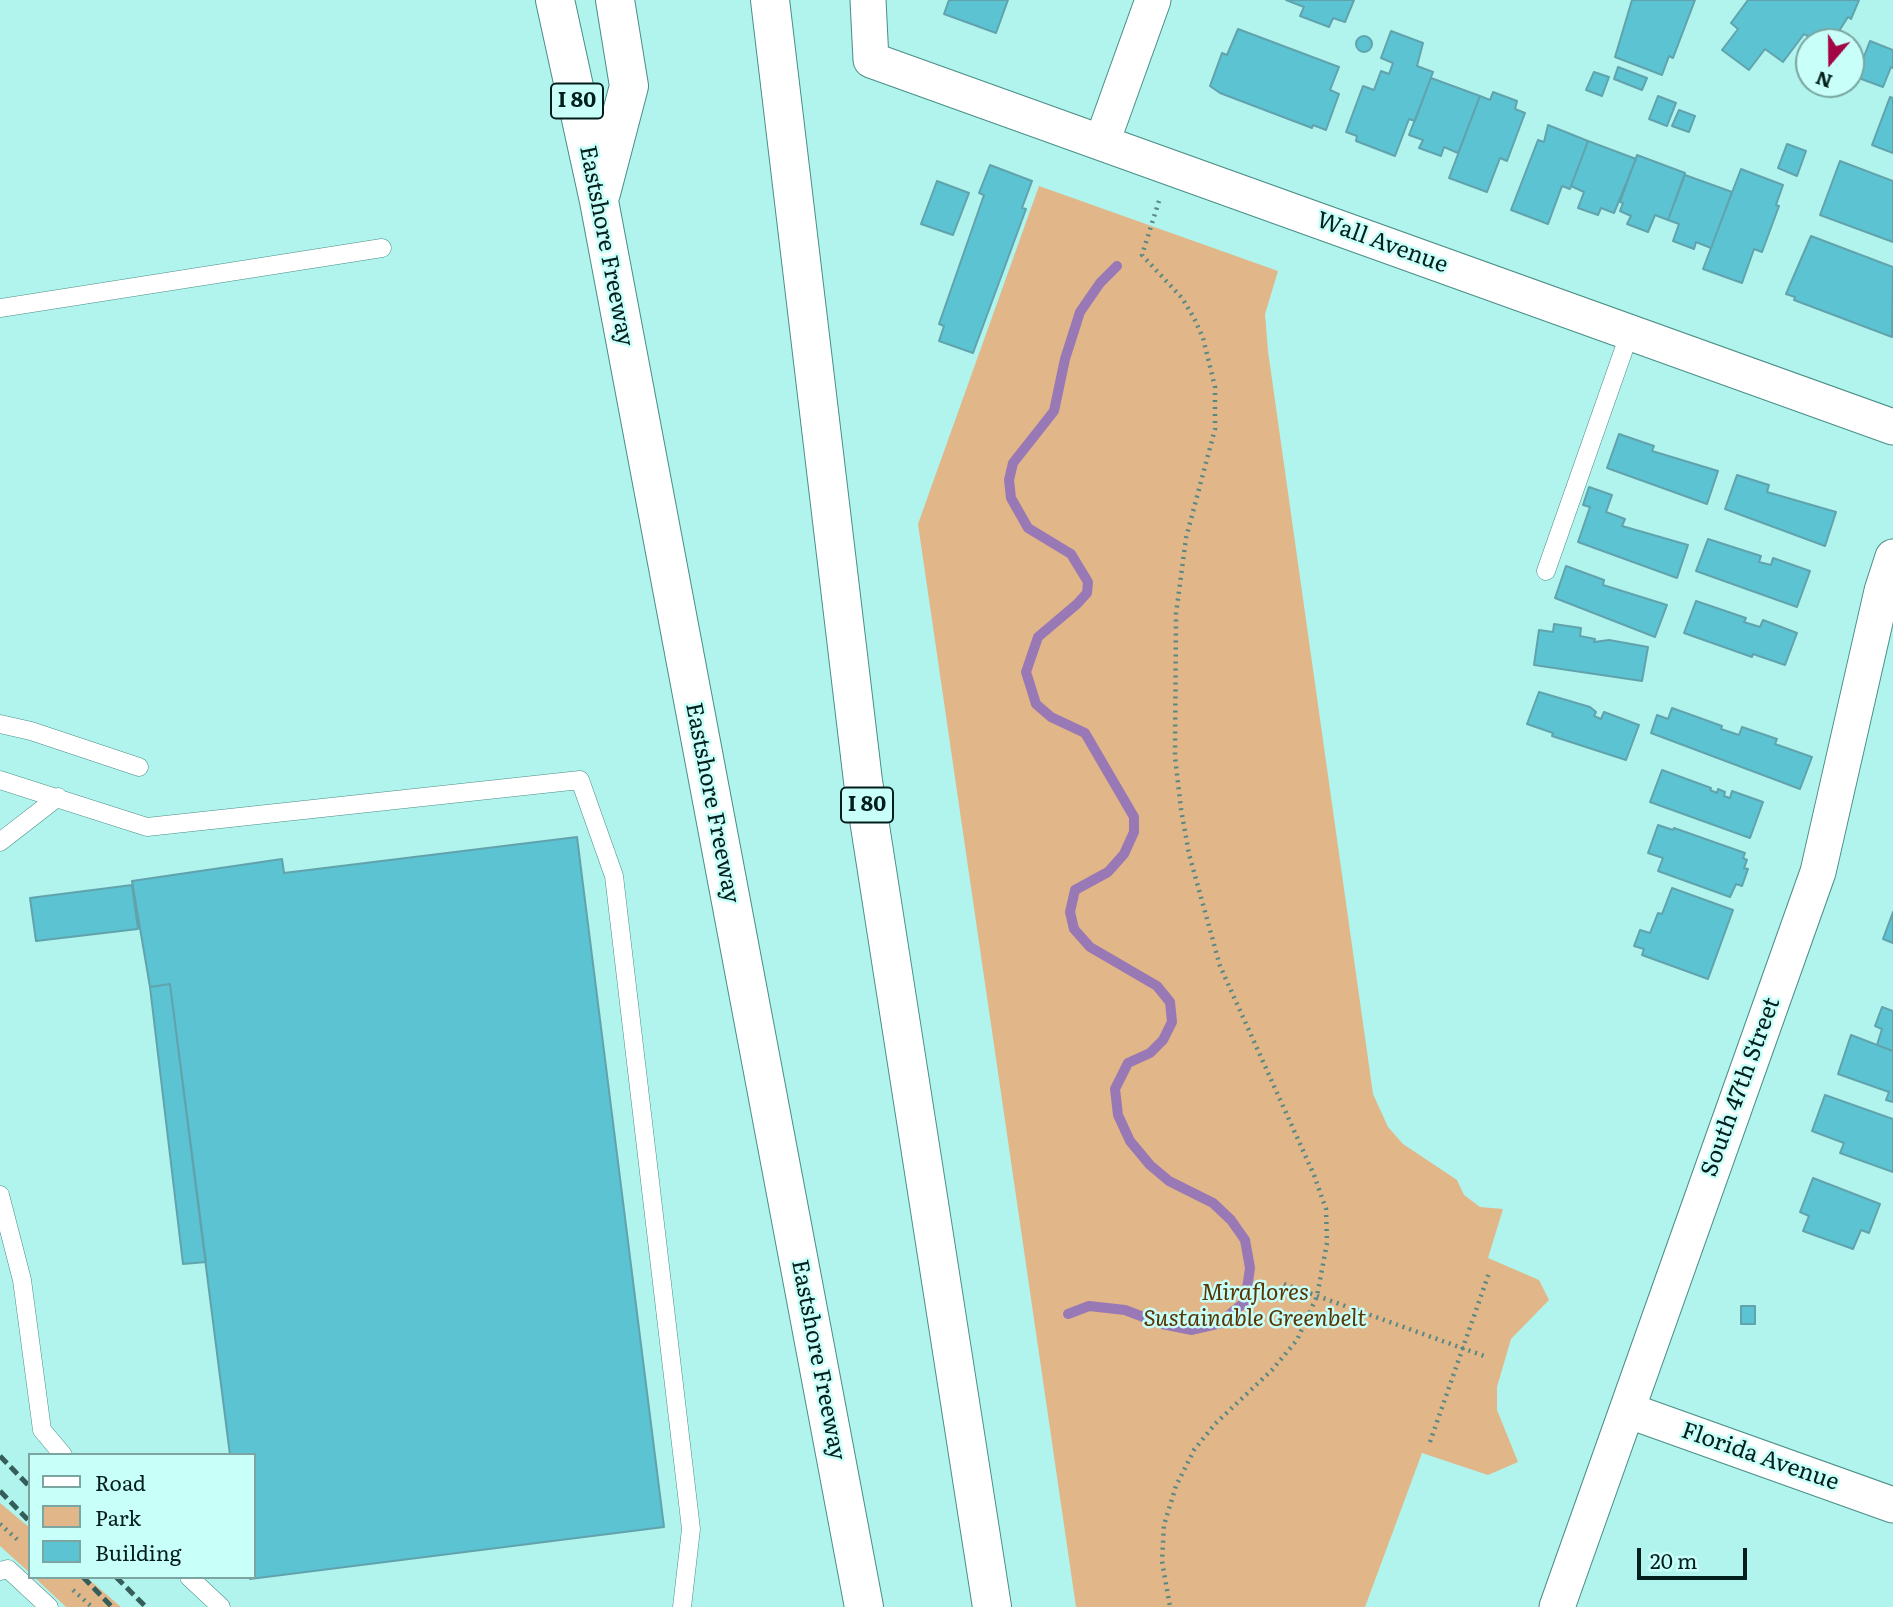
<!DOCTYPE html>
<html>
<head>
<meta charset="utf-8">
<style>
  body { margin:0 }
  #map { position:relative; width:1893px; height:1607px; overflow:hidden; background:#b0f4ed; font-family:Literata,serif }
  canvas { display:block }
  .legend { position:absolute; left:28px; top:1453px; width:228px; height:126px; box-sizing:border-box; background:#c9fff9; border:2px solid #7aa5a1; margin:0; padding:9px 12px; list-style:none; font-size:21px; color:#031f1d }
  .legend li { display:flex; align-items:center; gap:14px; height:35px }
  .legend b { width:35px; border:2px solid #7aa5a1 }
  .north { position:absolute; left:1795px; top:28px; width:70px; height:70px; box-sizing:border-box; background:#c9fff9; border:2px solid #7aa5a1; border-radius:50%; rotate:200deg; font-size:19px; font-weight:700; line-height:28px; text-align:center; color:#031f1d }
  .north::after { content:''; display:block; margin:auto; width:24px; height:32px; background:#a20644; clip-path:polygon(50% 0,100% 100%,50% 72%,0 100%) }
  .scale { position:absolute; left:1637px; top:1548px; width:110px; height:32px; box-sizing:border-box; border:4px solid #031f1d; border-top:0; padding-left:9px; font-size:21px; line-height:24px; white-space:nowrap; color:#031f1d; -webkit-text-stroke:5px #c9fff9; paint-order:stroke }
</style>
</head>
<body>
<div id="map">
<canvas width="1893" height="1607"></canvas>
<ul class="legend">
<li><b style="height:9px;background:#fff"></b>Road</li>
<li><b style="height:19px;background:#e1b688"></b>Park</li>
<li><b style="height:19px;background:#5cc3d2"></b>Building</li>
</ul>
<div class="north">N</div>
<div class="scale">20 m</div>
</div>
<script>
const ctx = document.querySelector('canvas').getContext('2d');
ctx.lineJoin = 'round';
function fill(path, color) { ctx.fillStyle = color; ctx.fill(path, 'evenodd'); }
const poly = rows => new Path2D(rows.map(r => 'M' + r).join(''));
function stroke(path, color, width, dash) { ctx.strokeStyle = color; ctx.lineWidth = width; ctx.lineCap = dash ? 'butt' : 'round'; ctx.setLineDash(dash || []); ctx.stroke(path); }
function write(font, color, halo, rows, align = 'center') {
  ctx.font = font + ' Literata,serif'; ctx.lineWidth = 5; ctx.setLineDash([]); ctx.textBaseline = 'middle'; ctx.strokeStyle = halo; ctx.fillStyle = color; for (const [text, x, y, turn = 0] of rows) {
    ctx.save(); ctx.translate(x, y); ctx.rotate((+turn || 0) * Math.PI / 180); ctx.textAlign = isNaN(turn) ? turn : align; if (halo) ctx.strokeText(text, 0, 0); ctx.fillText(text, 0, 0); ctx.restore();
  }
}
const green = poly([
  [1039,186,1278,271,1265,314,1268,351,1373,1094,1388,1127,1403,1144,1457,1180,1464,1195,1480,1207,1503,1209,1488,1258,1539,1280,1549,1300,1511,1339,1497,1387,1497,1410,1518,1462,1488,1475,1422,1453,1365,1607,1076,1607,918,524],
  [0,1503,30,1528,30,1573,0,1546],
  [34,1577,86,1577,121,1607,66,1607]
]);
const stream = poly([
  [1068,1314,1089,1306,1125,1310,1162,1324,1192,1330,1218,1324,1245,1302,1250,1268,1245,1240,1231,1220,1213,1203,1169,1181,1150,1165,1130,1141,1118,1115,1115,1089,1128,1063,1150,1053,1163,1040,1172,1022,1170,1002,1157,986,1090,947,1074,929,1070,912,1075,890,1108,872,1124,854,1134,832,1134,817,1085,733,1051,717,1036,704,1026,672,1038,637,1077,604,1087,593,1088,582,1071,554,1028,528,1011,498,1009,480,1013,463,1054,411,1065,359,1080,312,1100,283,1117,266]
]);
const building = poly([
  [949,0,1008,0,996,33,944,14,949,0],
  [1286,0,1354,0,1345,22,1333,18,1329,27,1300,16,1304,7,1286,0],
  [1632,0,1695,0,1673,58,1669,56,1662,75,1615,57,1632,0],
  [1748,0,1859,0,1851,19,1848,17,1832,42,1809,42,1809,57,1800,50,1809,37,1804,34,1783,62,1765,49,1749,70,1722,50,1738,29,1731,23,1748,0],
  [1238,29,1339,67,1330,90,1339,94,1326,130,1313,125,1312,128,1220,93,1210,86,1222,53,1227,55,1238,29],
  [1391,31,1423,43,1417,66,1433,72,1415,121,1409,119,1395,156,1356,141,1357,136,1346,132,1363,86,1374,90,1381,71,1389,74,1393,63,1381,58,1391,31],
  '1356 44a8 8 0 1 1 16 0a8 8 0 1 1-16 0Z',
  [1870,41,1893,50,1893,68,1891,67,1883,87,1856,77,1870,41],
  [1618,67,1647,78,1642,90,1614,79,1618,67],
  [1594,72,1609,77,1602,96,1586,90,1594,72],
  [1431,78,1480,96,1458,153,1444,147,1441,156,1419,148,1423,140,1409,135,1431,78],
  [1493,92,1517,101,1515,109,1525,113,1507,161,1500,158,1487,192,1449,178,1480,96,1490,100,1493,92],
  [1658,96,1676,103,1667,126,1649,119,1658,96],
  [1890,97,1893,98,1893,153,1872,145,1890,97],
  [1679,110,1695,116,1689,132,1672,126,1679,110],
  [1548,125,1588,141,1570,189,1562,186,1548,224,1511,210,1538,140,1544,142,1548,125],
  [1588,141,1636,159,1614,213,1601,208,1598,215,1578,208,1584,192,1571,186,1588,141],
  [1787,144,1806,151,1797,176,1778,168,1787,144],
  [1637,155,1685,173,1668,220,1655,215,1648,232,1627,224,1631,216,1620,211,1623,203,1620,202,1637,155],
  [1840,161,1893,181,1893,242,1820,215,1840,161],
  [990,165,1032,181,1022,208,1026,209,973,353,939,341,944,326,939,324,984,195,979,193,990,165],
  [1741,169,1783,185,1776,205,1779,206,1762,252,1754,249,1742,283,1703,269,1741,169],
  [1685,175,1732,192,1711,248,1696,242,1694,249,1673,241,1679,224,1668,220,1685,175],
  [937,181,969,193,953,235,921,224,937,181],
  [1811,236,1893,267,1892,337,1794,300,1795,297,1786,294,1811,236],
  [1619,434,1654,446,1652,451,1718,471,1707,504,1607,468,1619,434],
  [1737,475,1769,485,1767,492,1836,512,1825,546,1725,509,1737,475],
  [1589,487,1612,495,1606,512,1625,519,1622,526,1688,545,1677,578,1578,542,1590,507,1583,505,1589,487],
  [1708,539,1761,556,1759,562,1771,565,1773,558,1810,571,1797,607,1696,571,1708,539],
  [1566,566,1604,580,1603,585,1667,605,1655,637,1555,598,1566,566],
  [1696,601,1746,618,1744,622,1760,627,1763,620,1797,633,1785,665,1753,654,1752,657,1684,633,1696,601],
  [1554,624,1581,628,1580,636,1595,639,1594,642,1609,640,1648,647,1642,681,1534,665,1539,630,1553,632,1554,624],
  [1539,692,1590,707,1596,712,1594,716,1601,719,1604,712,1639,725,1626,760,1552,736,1553,733,1527,724,1539,692],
  [1672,708,1722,726,1721,729,1739,735,1742,727,1777,739,1775,744,1812,757,1800,789,1651,733,1657,715,1668,719,1672,708],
  [1662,770,1711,788,1710,790,1717,793,1718,789,1725,792,1724,796,1730,798,1732,791,1763,802,1750,838,1650,802,1662,770],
  [1658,825,1673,830,1674,828,1745,853,1743,858,1747,860,1744,868,1748,869,1742,886,1736,884,1730,897,1658,871,1663,858,1648,853,1658,825],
  [577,837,664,1527,250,1579,254,1577,254,1455,230,1455,170,984,150,987,132,881,282,859,284,873,577,837],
  [132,885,138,929,36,941,30,898,132,885],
  [1672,888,1733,910,1708,979,1642,955,1644,949,1634,946,1640,930,1650,933,1658,913,1662,914,1672,888],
  [1893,912,1893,943,1883,939,1893,912],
  [170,984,206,1262,183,1264,150,987,170,984],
  [1882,1007,1893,1011,1893,1051,1877,1045,1882,1029,1875,1026,1882,1007],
  [1851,1035,1893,1051,1893,1102,1886,1100,1889,1092,1838,1074,1851,1035],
  [1825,1095,1893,1119,1893,1172,1840,1153,1844,1143,1812,1131,1825,1095],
  [1813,1178,1880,1204,1869,1233,1861,1230,1853,1249,1803,1231,1809,1216,1800,1212,1813,1178],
  [1741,1306,1755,1306,1755,1324,1741,1324,1741,1306]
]);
const path = poly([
  [1159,201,1142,255,1182,298,1194,318,1203,338,1215,387,1215,429,1186,538,1176,614,1175,757,1181,809,1189,854,1220,966,1314,1175,1326,1209,1327,1243,1317,1296,1297,1340,1272,1370,1215,1424,1194,1450,1176,1486,1164,1525,1162,1561,1170,1607],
  [1284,1284,1487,1357],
  [1430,1442,1489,1273],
  [0,1524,20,1542],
  [73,1590,92,1607]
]);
const service = poly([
  [0,308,382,248],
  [1546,571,1630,332],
  [0,724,31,731,139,767],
  [0,780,147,827,580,780,614,876,691,1529,682,1607],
  [0,842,58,797],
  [0,1195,22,1280,42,1430,63,1455],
  [0,1571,8,1569,49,1607],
  [189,1577,221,1607]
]);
const minor = poly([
  [868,0,871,60,1893,427],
  [1102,142,1153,0],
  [1627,1410,1893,1505],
  [1557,1607,1818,872,1882,591,1893,557]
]);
const motorway = poly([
  [555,0,599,201,864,1607],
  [770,0,863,781,992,1607],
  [601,193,629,86,615,0]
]);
const rail = poly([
  [0,1456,30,1487],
  [0,1491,30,1522],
  [83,1577,112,1607],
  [116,1577,146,1607]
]);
const shields = [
  [577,101,52],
  [867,805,52]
];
const shieldNames = [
  ["I 80",577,101],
  ["I 80",867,805]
];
const streetNames = [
  ["Wall Avenue",1382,243,20],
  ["Eastshore Freeway",606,246,79],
  ["Eastshore Freeway",712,803,79],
  ["South 47th Street",1741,1087,-70],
  ["Eastshore Freeway",818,1360,79],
  ["Florida Avenue",1760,1457,19]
];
const parkNames = [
  ["Miraflores",1255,1293],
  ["Sustainable Greenbelt",1255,1319]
];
fill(green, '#e1b688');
stroke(stream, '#9978b6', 10);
fill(building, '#5cc3d2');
stroke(building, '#61a3ad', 2);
stroke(service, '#4b8d87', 19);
stroke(minor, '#4b8d87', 37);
stroke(motorway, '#4b8d87', 40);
stroke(path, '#588884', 4.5, [2, 5]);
stroke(service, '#fff', 18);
stroke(minor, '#fff', 35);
stroke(motorway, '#fff', 38);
stroke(rail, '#355d59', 5, [10, 5]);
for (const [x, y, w] of shields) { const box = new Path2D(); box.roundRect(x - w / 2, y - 17.5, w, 35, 5); ctx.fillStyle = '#c9fff9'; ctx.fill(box); stroke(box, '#031f1d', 2); }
write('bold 21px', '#031f1d', null, shieldNames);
write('23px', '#031f1d', '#c9fff9', streetNames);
write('italic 23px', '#583504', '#c9fff9', parkNames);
</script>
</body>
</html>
